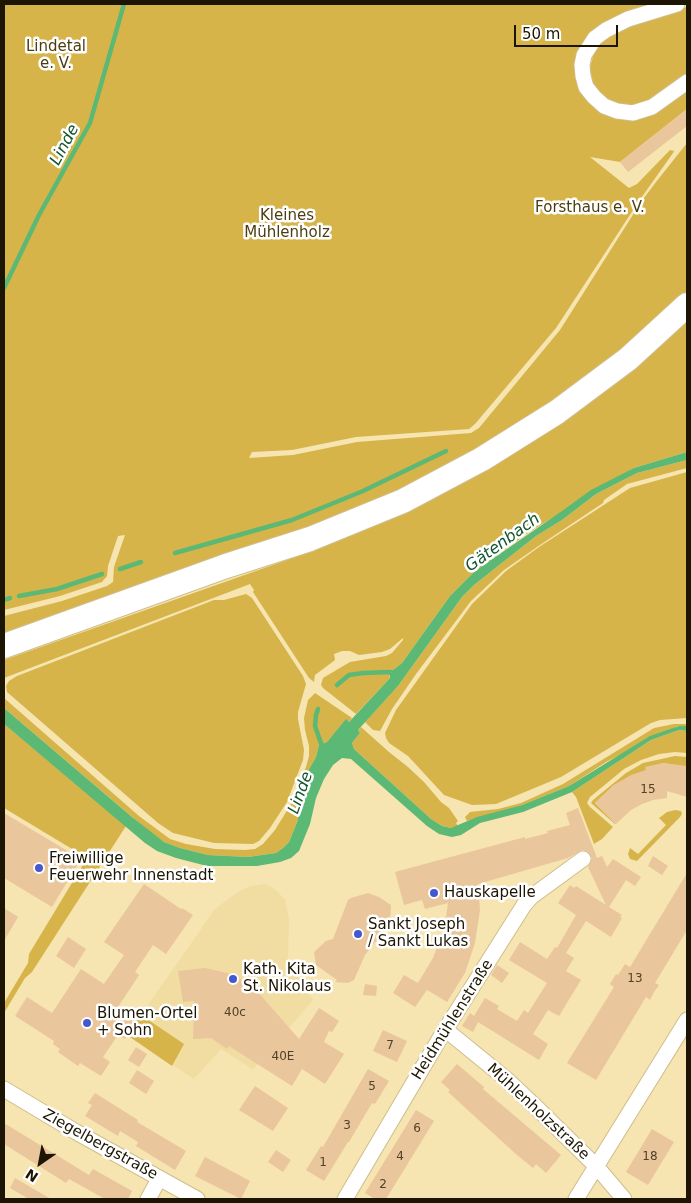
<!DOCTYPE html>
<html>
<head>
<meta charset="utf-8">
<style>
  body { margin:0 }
  #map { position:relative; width:691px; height:1203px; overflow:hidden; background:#f6e4b1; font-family:"DejaVu Sans",sans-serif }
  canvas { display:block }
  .frame { position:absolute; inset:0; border:5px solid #1c1503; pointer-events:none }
  .north { position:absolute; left:15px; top:1138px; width:50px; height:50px; -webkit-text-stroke:4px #fff; paint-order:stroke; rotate:213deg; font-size:14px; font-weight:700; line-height:20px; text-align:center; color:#1c1503 }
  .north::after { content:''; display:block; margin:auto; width:18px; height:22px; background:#1c1503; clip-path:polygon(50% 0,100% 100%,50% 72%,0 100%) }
  .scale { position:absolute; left:514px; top:25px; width:104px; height:22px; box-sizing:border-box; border:2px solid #1c1503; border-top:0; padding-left:6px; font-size:15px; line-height:18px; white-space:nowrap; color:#1c1503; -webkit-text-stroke:4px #fff; paint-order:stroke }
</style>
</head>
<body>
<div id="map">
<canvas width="691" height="1203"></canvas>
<div class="frame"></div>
<div class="north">N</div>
<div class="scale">50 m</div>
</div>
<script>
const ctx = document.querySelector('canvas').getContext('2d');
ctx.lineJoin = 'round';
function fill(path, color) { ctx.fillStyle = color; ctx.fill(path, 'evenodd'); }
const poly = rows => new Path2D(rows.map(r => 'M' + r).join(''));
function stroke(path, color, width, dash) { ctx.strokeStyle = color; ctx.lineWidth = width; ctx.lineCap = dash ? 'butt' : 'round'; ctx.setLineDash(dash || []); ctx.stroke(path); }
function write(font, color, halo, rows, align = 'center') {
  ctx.font = font + ' "DejaVu Sans",sans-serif'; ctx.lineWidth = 5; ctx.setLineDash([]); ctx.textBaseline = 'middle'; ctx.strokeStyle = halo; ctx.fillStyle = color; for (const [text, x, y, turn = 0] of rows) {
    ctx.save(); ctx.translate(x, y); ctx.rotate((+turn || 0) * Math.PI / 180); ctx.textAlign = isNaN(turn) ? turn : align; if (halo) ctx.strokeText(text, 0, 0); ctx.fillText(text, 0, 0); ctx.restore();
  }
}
const built = poly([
  [266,884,277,891,285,900,289,920,288,959,301,962,298,976,313,1000,255,1067,252,1069,221,1049,194,1079,127,1035,215,909,235,894,250,886]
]);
const green = poly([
  [4,4,655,4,591,33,577,53,575,65,576,78,580,90,616,117,687,89,687,109,620,162,590,157,629,188,637,184,670,150,674,151,673,153,639,201,556,328,475,424,469,429,356,437,292,450,252,452,249,458,293,455,357,442,471,433,479,428,560,330,641,202,656,182,687,143,687,292,625,351,477,453,398,493,308,529,4,635,4,616,62,601,107,586,113,582,114,567,125,535,118,536,108,566,107,576,102,582,60,596,4,610],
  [687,7,687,74,649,102,633,107,617,106,606,101,593,84,590,68,594,52,600,43,610,35,649,17],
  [687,317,687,452,634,468,531,531,475,571,450,596,402,663,393,670,389,675,390,678,356,714,323,688,321,685,323,678,350,662,386,656,392,653,403,640,403,638,390,649,382,652,359,655,350,651,342,651,334,654,335,660,315,675,314,682,309,678,253,592,254,590,250,584,4,678,4,660,321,548,407,510],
  [687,460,687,468,627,484,604,500,603,503,540,545,504,570,471,601,416,674,392,709,380,731,373,730,365,722,398,686,462,597,474,585,536,536,562,520,596,494,637,473],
  [687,472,687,718,660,720,651,723,561,777,496,804,472,805,444,795,408,756,389,743,386,738,385,733,396,710,472,604,506,571,539,547,630,488],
  [246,594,252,598,303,676,306,684,298,712,298,719,304,750,303,760,287,802,270,828,259,841,253,844,214,843,173,833,158,823,7,692,6,686,9,681,17,676,214,600,224,600],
  [315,693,352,718,349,722,346,720,327,742,319,745,316,757,304,778,298,793,298,820,289,842,283,848,276,853,248,857,208,855,180,848,164,842,151,833,4,708,4,698,139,816,170,839,186,844,215,849,245,850,255,849,263,844,275,830,291,804,306,767,309,756,309,746,305,730,304,718,308,700],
  [4,724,126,826,32,972,25,978,4,1013,4,1003,28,963,29,954,87,858,4,808],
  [674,724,687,724,687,726,678,726,606,762,569,786,522,805,467,821,465,817,470,812,498,809,521,803,563,784,654,728],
  [361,727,389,752,408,767,424,782,441,802,449,808,458,821,456,823,458,826,451,828,442,826,431,819,354,749,352,743,360,733,358,730],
  [679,730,687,731,687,753,675,752,659,754,641,760,624,769,590,797,587,803,590,807,613,827,602,839,594,844,576,797,572,792,651,740],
  [675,756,687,757,687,767,663,763,614,785,595,803,616,824,615,824,591,803,593,800,626,773,643,763],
  [675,810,681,811,682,814,680,817,637,861,630,859,628,854,630,848,638,854,666,825,659,818,667,812],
  [141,1015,184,1044,172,1066,127,1035]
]);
const water = poly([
  [687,452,687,460,637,473,596,494,562,520,536,536,474,585,462,597,398,686,358,730,360,733,352,743,354,749,431,819,442,826,451,828,477,817,522,805,569,786,650,736,679,726,687,726,687,731,679,730,651,740,572,792,523,812,480,823,461,835,452,837,439,834,427,826,351,759,342,758,333,765,324,779,316,798,310,824,299,851,291,858,280,862,257,866,207,866,176,858,157,851,145,843,4,724,4,708,132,817,164,842,180,848,208,855,248,857,276,853,283,848,289,842,298,820,298,793,304,778,316,757,319,745,327,742,346,719,349,722,390,678,390,676,386,672,387,670,393,670,402,663,450,596,475,571,562,511,591,490,634,468]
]);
const stream = poly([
  [4,288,39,215,90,123,124,4],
  [175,553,292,520,363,491,446,451],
  [120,569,141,562],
  [19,596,57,589,102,574],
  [4,600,10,598],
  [337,685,349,675,363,673,389,672],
  [318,709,316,715,315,726,323,749]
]);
const building = poly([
  [687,109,687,126,628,172,620,162],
  [663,763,687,766,687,797,667,791,667,798,653,800,642,804,631,810,616,824,595,803,614,785,631,775,646,770,645,767],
  [578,808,597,858,602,856,607,867,613,859,641,877,635,886,626,880,609,907,622,915,620,917,622,918,611,937,586,921,566,953,574,958,566,971,581,980,559,1016,548,1010,533,1034,548,1044,539,1060,478,1022,473,1032,462,1026,470,1013,474,1016,485,998,499,1006,497,1009,517,1021,524,1010,528,1013,547,983,509,960,520,942,547,959,555,947,557,948,576,915,558,903,570,885,574,888,576,886,606,905,588,867,592,858,587,851,582,850,568,858,478,884,480,910,475,943,465,973,447,1002,427,990,415,1007,393,993,404,975,418,983,433,958,438,945,442,946,448,903,425,909,422,900,404,905,395,872,525,837,525,839,548,833,547,831,570,825,566,813],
  [4,813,81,859,52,907,4,878],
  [653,856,668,866,662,875,648,866],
  [687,873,687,930,655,983,659,985,654,992,650,1000,646,997,596,1080,567,1063,614,987,610,984,616,974,618,975,625,964,630,967],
  [144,884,181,909,182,908,193,915,166,954,153,945,135,972,139,975,118,1007,137,1020,125,1039,118,1035,103,1057,110,1062,101,1076,80,1063,78,1066,58,1052,60,1049,53,1044,54,1041,15,1016,27,997,52,1013,81,969,104,984,124,955,104,942],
  [368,893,379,897,391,905,390,923,365,955,354,980,348,983,335,982,337,980,316,965,314,952,326,941,333,939,348,900,351,898],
  [4,908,18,917,4,941],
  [68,937,86,949,74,968,56,956],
  [497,965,509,973,502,983,491,975],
  [205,968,227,973,247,982,258,990,257,991,299,1039,319,1008,339,1021,332,1032,329,1031,324,1042,344,1054,325,1084,302,1069,292,1086,229,1046,227,1049,211,1038,193,1039,194,1001,183,1002,178,971],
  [365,984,377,986,376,996,363,995],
  [383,1030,407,1041,397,1062,373,1051],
  [136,1047,147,1054,139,1067,128,1060],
  [457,1064,484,1087,483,1089,561,1155,546,1173,536,1164,533,1168,517,1155,448,1092,450,1090,441,1082],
  [368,1069,389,1081,375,1104,372,1103,349,1142,348,1142,324,1181,306,1170,321,1146,323,1147],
  [137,1070,154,1081,146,1094,129,1083],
  [255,1086,288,1108,273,1131,239,1110],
  [95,1093,138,1120,137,1122,186,1151,175,1170,136,1146,138,1142,120,1131,118,1136,85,1116,92,1105,88,1103],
  [416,1110,434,1121,386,1199,375,1199,365,1193],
  [4,1123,89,1175,93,1169,132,1191,128,1199,105,1199,69,1179,66,1183,4,1144],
  [652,1129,674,1142,648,1185,626,1172],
  [276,1150,291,1160,283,1172,268,1162],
  [205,1157,250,1181,241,1199,195,1176],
  [15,1178,51,1199,29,1199,10,1188]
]);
const street = poly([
  [677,4,628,19,606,30,595,38,584,55,582,65,583,76,586,87,594,97,604,106,617,111,633,113,652,107,687,82],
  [446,1030,505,1078,538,1109,596,1166,624,1199],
  [4,1089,76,1132,197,1199],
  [148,1199,159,1179],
  [345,1199,440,1038,524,905,531,897,583,859],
  [576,1199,687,1020]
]);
const primary = poly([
  [4,646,226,566,310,539,403,501,482,459,557,412,628,359,687,305]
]);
const markers = [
  [39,868,5,"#4459cd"],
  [434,893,5,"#4459cd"],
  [358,934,5,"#4459cd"],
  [233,979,5,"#4459cd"],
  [87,1023,5,"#4459cd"]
];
const numberNames = [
  ["15",648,790],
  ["13",635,979],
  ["40c",235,1013],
  ["7",390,1046],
  ["40E",283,1057],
  ["5",372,1087],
  ["3",347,1126],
  ["6",417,1129],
  ["4",400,1157],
  ["18",650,1157],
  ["1",323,1163],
  ["2",383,1185]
];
const parkNames = [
  ["Lindetal",56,47],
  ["e. V.",56,64],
  ["Forsthaus e. V.",590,208],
  ["Kleines",287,216],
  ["Mühlenholz",287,233]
];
const poiNames = [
  ["Freiwillige",49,859],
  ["Feuerwehr Innenstadt",49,876],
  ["Hauskapelle",444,893],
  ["Sankt Joseph",368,925],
  ["/ Sankt Lukas",368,942],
  ["Kath. Kita",243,970],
  ["St. Nikolaus",243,987],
  ["Blumen-Ortel",97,1014],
  ["+ Sohn",97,1031]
];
const streetNames = [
  ["Heidmühlenstraße",453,1020,-58],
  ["Mühlenholzstraße",538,1112,43],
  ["Ziegelbergstraße",100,1145,29]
];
const waterNames = [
  ["Linde",65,145,-62],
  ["Gätenbach",503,543,-36],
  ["Linde",301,793,-70]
];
fill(built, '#f1dca1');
fill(green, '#d6b44a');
fill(water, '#5bb875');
stroke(stream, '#5bb875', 4.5);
fill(building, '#eac69c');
stroke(street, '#cfbd8b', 17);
stroke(primary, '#cfbd8b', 26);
stroke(street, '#fff', 15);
stroke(primary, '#fff', 24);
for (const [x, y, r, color] of markers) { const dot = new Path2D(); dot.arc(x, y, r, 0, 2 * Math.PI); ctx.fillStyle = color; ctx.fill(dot); stroke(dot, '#fff', 2); }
write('12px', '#504129', null, numberNames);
write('15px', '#4c3d10', '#fff', parkNames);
write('15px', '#1c1503', '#fff', poiNames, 'left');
write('15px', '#1c1503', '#fff', streetNames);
write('italic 16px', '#12562b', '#fff', waterNames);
</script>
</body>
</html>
